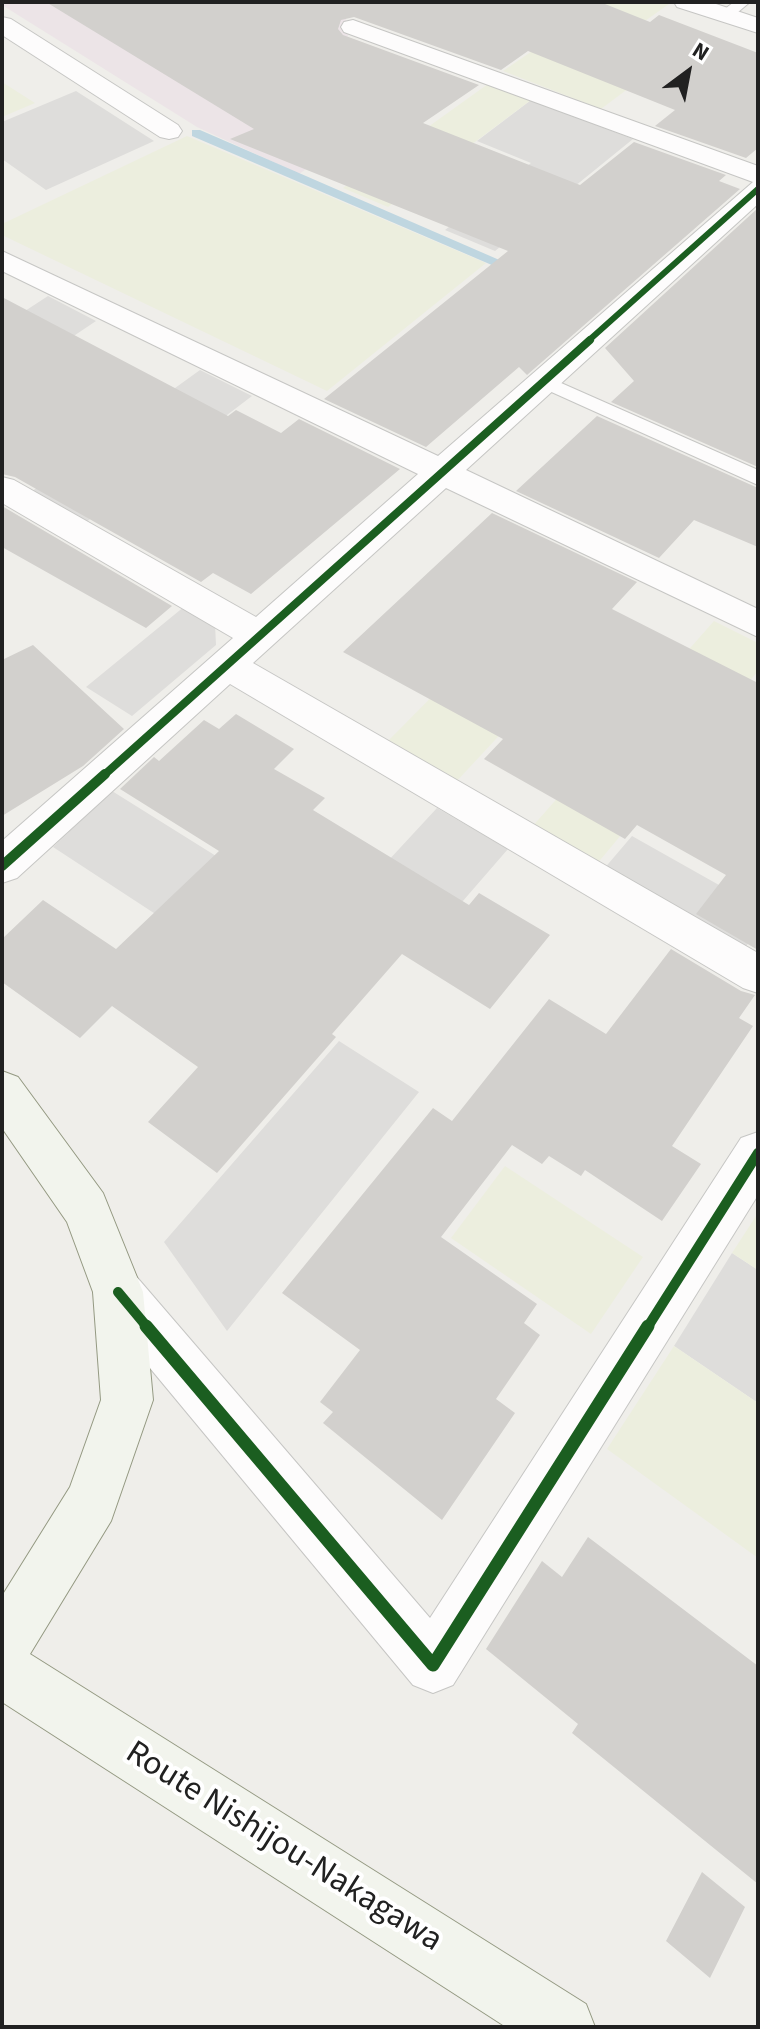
<!DOCTYPE html>
<html>
<head>
<meta charset="utf-8">
<style>
  body { margin:0 }
  #map { position:relative; width:760px; height:2029px; overflow:hidden; background:#efeeea; font-family:"Source Sans 3",sans-serif }
  canvas { display:block }
  .frame { position:absolute; inset:0; border:4px solid #212121; pointer-events:none }
  .north { position:absolute; left:648px; top:32px; width:80px; height:80px; -webkit-text-stroke:6px #fff; paint-order:stroke; rotate:32deg; font-size:22px; font-weight:700; line-height:32px; text-align:center; color:#212121 }
  .north::after { content:''; display:block; margin:auto; width:28px; height:36px; background:#212121; clip-path:polygon(50% 0,100% 100%,50% 72%,0 100%) }
</style>
</head>
<body>
<div id="map">
<canvas width="760" height="2029"></canvas>
<div class="frame"></div>
<div class="north">N</div>
</div>
<script>
const ctx = document.querySelector('canvas').getContext('2d');
ctx.lineJoin = 'round';
function fill(path, color) { ctx.fillStyle = color; ctx.fill(path, 'evenodd'); }
const poly = rows => new Path2D(rows.map(r => 'M' + r).join(''));
function stroke(path, color, width, dash) { ctx.strokeStyle = color; ctx.lineWidth = width; ctx.lineCap = dash ? 'butt' : 'round'; ctx.setLineDash(dash || []); ctx.stroke(path); }
function write(font, color, halo, rows, align = 'center') {
  ctx.font = font + ' "Source Sans 3",sans-serif'; ctx.lineWidth = 8; ctx.setLineDash([]); ctx.textBaseline = 'middle'; ctx.strokeStyle = halo; ctx.fillStyle = color; for (const [text, x, y, turn = 0] of rows) {
    ctx.save(); ctx.translate(x, y); ctx.rotate((+turn || 0) * Math.PI / 180); ctx.textAlign = isNaN(turn) ? turn : align; if (halo) ctx.strokeText(text, 0, 0); ctx.fillText(text, 0, 0); ctx.restore();
  }
}
const residential = poly([
  [76,91,154,141,46,190,2,159,2,122],
  [531,100,633,139,495,251,445,230,531,163,477,141],
  [48,296,96,321,2,384,2,326],
  [200,370,252,396,85,523,31,492],
  [185,606,215,624,216,645,132,716,86,687],
  [112,791,248,876,189,936,53,847],
  [437,808,508,849,423,947,350,902],
  [632,836,758,907,758,929,743,951,603,870],
  [339,1041,419,1092,227,1331,164,1242],
  [732,1253,758,1270,758,1403,674,1346]
]);
const industrial = poly([
  [2,2,344,2,348,37,444,74,299,174,197,127,2,5]
]);
const farmland = poly([
  [604,2,669,4,611,45,661,64,601,109,503,71],
  [2,82,35,103,2,117],
  [488,84,531,100,388,207,343,188],
  [187,136,486,263,327,391,2,235,2,224],
  [714,621,758,643,758,671,596,865,531,828],
  [481,647,548,683,455,783,386,743],
  [505,1166,643,1257,591,1334,451,1238],
  [758,1213,758,1270,732,1253],
  [674,1346,758,1403,758,1558,607,1449]
]);
const stream = poly([
  [192,130,200,130,527,272,515,275,192,136,192,130]
]);
const building = poly([
  [46,2,600,2,650,22,659,15,758,53,758,148,746,158,655,126,675,110,528,51,501,70,354,17,341,20,338,29,343,35,479,85,423,123,580,185,634,142,726,175,719,181,740,189,527,375,519,367,426,447,324,399,508,251,230,139,254,129],
  [758,208,758,467,611,402,634,381,605,348],
  [2,297,228,416,236,410,281,433,299,419,400,469,251,594,213,573,201,582,15,477,2,474],
  [597,416,758,488,758,547,694,520,659,558,516,491],
  [2,506,172,606,146,628,2,547],
  [492,513,637,582,612,609,758,683,758,950,696,914,726,875,637,825,625,839,484,759,503,739,343,652],
  [33,645,124,729,83,766,2,816,2,660],
  [236,714,294,749,274,769,325,798,313,810,469,905,479,893,550,935,490,1009,402,954,332,1034,336,1037,217,1173,148,1122,198,1067,112,1006,80,1038,2,982,2,939,43,900,116,949,219,851,120,789,154,757,159,761,204,720,219,729],
  [671,949,741,991,755,995,739,1018,753,1026,672,1146,701,1164,662,1221,585,1170,581,1176,549,1156,542,1164,512,1145,441,1237,537,1304,524,1323,540,1335,496,1399,515,1413,442,1520,323,1423,333,1412,320,1402,360,1350,282,1293,433,1108,452,1121,549,999,606,1034],
  [588,1537,758,1666,758,1884,572,1733,578,1724,486,1649,542,1561,562,1577],
  [702,1872,745,1907,710,1978,666,1941]
]);
const lane = poly([
  [734,2,750,2,731,18,721,18,721,12,734,2],
  [543,375,758,470,758,485,536,385,534,381,543,375]
]);
const street = poly([
  [674,2,710,2,758,18,758,33,677,7,674,2],
  [2,17,11,19,178,125,182,131,178,137,169,139,160,137,2,35,2,17],
  [353,20,758,166,758,204,466,470,758,609,758,637,446,488,253,663,758,953,758,993,743,988,230,684,17,878,2,883,2,841,233,638,2,503,2,477,14,480,256,617,418,474,2,271,2,251,438,456,753,182,344,32,341,27,344,22,353,20],
  [758,1132,758,1195,453,1685,433,1693,413,1685,101,1309,93,1292,101,1275,118,1268,135,1275,430,1618,741,1138,758,1132]
]);
const secondary = poly([
  [2,1071,18,1077,103,1193,143,1292,153,1400,111,1521,30,1654,586,2004,595,2027,506,2027,2,1702,2,1596,70,1487,101,1400,93,1292,67,1222,2,1128,2,1071]
]);
const cyclewayFar3 = poly([
  [587,342,758,189]
]);
const cyclewayFar2 = poly([
  [103,776,590,340]
]);
const cyclewayFar1 = poly([
  [2,866,105,774],
  [118,1292,148,1328],
  [647,1328,758,1153]
]);
const cycleway = poly([
  [146,1326,433,1665,648,1326]
]);
const nearStreetnames = [
  ["Route Nishijou-Nakagawa",283,1848,32]
];
fill(residential, '#dedddb');
fill(industrial, '#ece4e7');
fill(farmland, '#eceede');
fill(stream, '#bfd6e0');
fill(building, '#d2d0cd');
stroke(lane, '#c6c6c4', 2);
stroke(street, '#c6c6c4', 2);
stroke(secondary, '#949982', 2);
fill(lane, '#fdfcfc');
fill(street, '#fdfcfc');
fill(secondary, '#f2f4ed');
stroke(cyclewayFar3, '#1b5e20', 6);
stroke(cyclewayFar2, '#1b5e20', 8);
stroke(cyclewayFar1, '#1b5e20', 10);
stroke(cycleway, '#1b5e20', 13);
write('34px', '#212121', '#fff', nearStreetnames);
</script>
</body>
</html>
